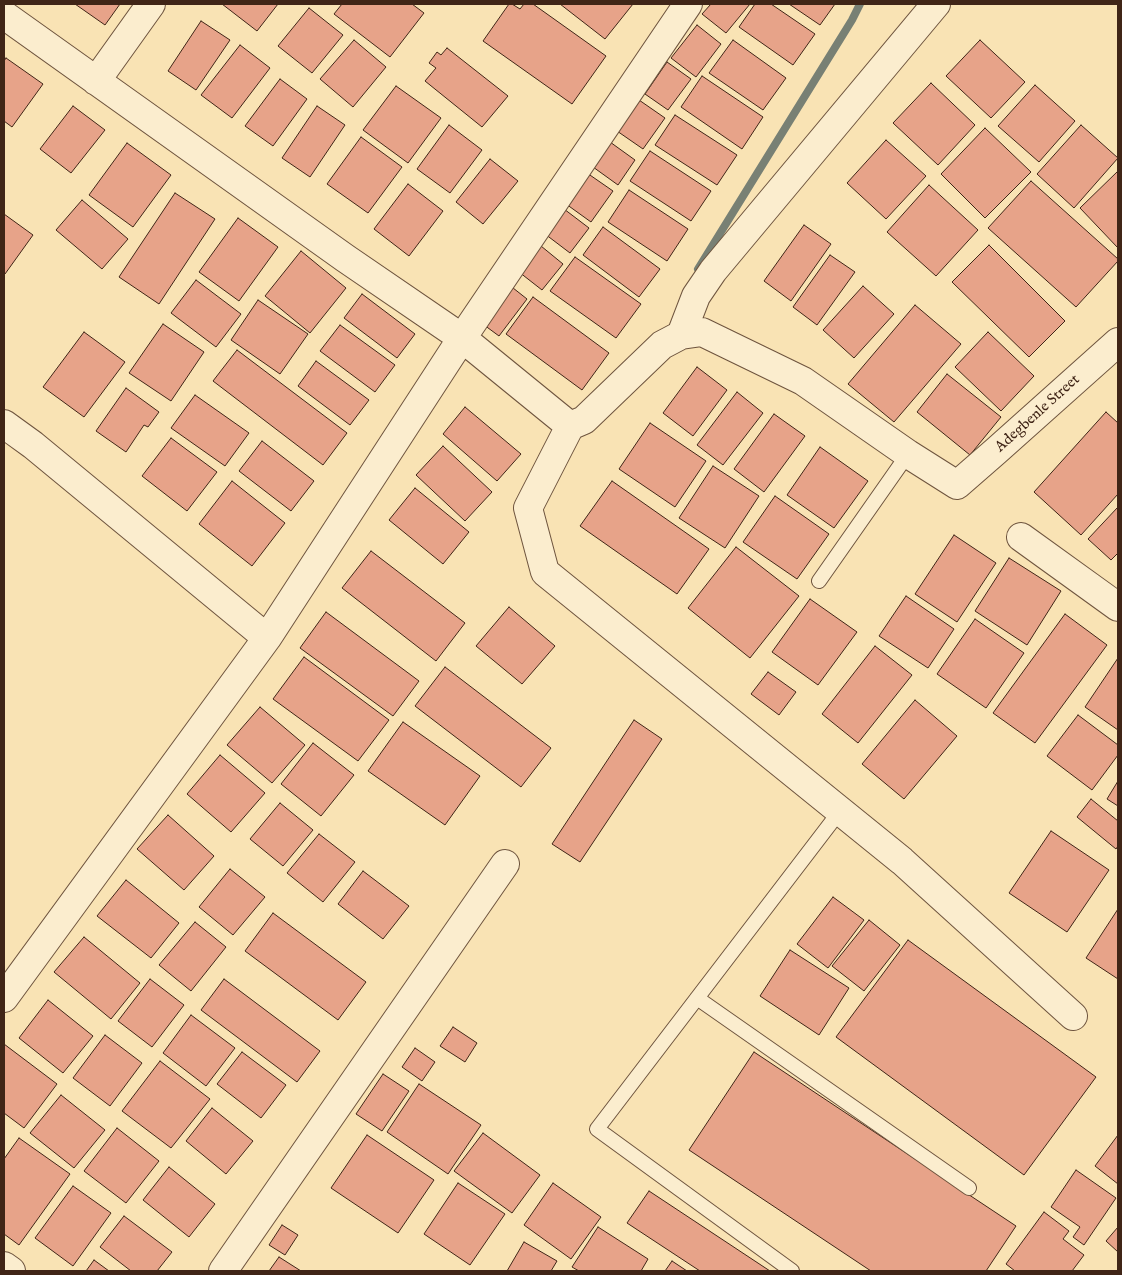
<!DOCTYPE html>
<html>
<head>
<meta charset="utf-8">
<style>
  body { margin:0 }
  #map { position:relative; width:1122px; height:1275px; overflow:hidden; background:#f9e3b4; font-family:"IM FELL English",serif }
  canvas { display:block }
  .frame { position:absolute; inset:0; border:5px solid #402517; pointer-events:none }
</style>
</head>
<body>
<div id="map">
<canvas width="1122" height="1275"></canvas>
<div class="frame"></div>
</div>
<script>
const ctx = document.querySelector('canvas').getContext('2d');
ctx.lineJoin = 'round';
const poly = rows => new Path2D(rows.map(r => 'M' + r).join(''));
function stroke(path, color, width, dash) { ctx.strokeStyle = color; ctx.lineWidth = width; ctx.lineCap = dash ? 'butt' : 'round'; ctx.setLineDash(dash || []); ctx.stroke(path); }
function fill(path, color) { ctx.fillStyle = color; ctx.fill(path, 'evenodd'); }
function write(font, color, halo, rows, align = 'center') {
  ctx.font = font + ' "IM FELL English",serif'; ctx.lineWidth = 4; ctx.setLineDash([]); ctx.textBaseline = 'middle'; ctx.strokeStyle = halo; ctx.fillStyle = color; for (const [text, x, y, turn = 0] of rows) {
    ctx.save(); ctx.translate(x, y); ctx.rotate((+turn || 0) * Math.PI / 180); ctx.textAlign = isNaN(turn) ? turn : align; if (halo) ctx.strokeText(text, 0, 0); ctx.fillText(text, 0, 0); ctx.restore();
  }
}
const stream = poly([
  [698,269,852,20,860,4]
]);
const building = poly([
  [75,4,120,4,105,25,75,4],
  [222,4,278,4,257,31,222,4],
  [342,4,412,4,424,13,390,57,334,14,342,4],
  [509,4,512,4,520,9,524,4,533,4,606,56,572,104,483,41,509,4],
  [560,4,633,4,605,39,560,4],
  [711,4,750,4,726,33,702,14,711,4],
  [755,4,771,4,815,34,793,65,739,27,755,4],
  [789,4,835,4,820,25,789,4],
  [309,8,343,35,312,73,278,46,309,8],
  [201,21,230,40,196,90,168,71,201,21],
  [697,25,721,44,696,77,671,58,697,25],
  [354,40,386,67,353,107,320,79,354,40],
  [733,40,786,78,763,110,709,73,733,40],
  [980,40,1025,82,991,118,946,76,980,40],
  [240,45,270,68,232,118,201,95,240,45],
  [447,48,508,96,482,127,425,81,436,68,429,63,437,52,441,55,447,48],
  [6,58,43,84,12,127,4,121,4,61,6,58],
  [667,62,691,79,668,110,645,94,667,62],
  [702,76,763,117,742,149,681,107,702,76],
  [280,79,307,99,273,146,245,126,280,79],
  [931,83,975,125,938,165,893,123,931,83],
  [1035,85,1075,121,1039,162,998,126,1035,85],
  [396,86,441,118,408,163,363,130,396,86],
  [639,100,665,118,643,149,617,131,639,100],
  [73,106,105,130,71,173,40,149,73,106],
  [317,106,345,125,310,177,282,158,317,106],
  [675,115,737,155,717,185,655,145,675,115],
  [449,125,482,150,450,193,417,169,449,125],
  [1081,125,1118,158,1074,208,1037,174,1081,125],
  [985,128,1031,172,985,218,941,174,985,128],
  [361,137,402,167,368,213,327,184,361,137],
  [886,140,926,176,886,219,847,183,886,140],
  [610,142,635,160,618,185,593,167,610,142],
  [127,143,171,175,133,227,89,195,127,143],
  [650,151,711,191,691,221,630,181,650,151],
  [490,159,518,181,483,224,456,202,490,159],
  [1118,171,1118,248,1080,208,1118,171],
  [587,173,613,191,591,222,566,204,587,173],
  [1031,181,1118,259,1118,261,1076,307,988,228,1031,181],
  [408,184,443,211,409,256,374,229,408,184],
  [929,185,978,230,936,276,887,232,929,185],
  [629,190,688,229,667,261,608,222,629,190],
  [175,193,215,219,159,304,119,277,175,193],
  [82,200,128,239,102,269,56,230,82,200],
  [564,209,589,228,570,253,545,234,564,209],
  [4,214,33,235,5,274,4,273,4,214],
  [238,218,278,247,239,301,199,272,238,218],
  [804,225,831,244,791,301,764,281,804,225],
  [603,227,660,269,639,297,583,255,603,227],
  [989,245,1065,321,1029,357,952,282,989,245],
  [541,246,563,264,542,290,519,272,541,246],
  [301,251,346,288,310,333,265,296,301,251],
  [830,255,855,272,817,325,793,307,830,255],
  [575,257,641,304,616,338,550,291,575,257],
  [196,280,241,314,216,347,171,313,196,280],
  [508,284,527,299,499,336,480,322,508,284],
  [863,286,894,314,854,358,823,330,863,286],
  [362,294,415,334,397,358,344,318,362,294],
  [533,297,609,353,582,390,506,334,533,297],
  [258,300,308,334,280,374,231,340,258,300],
  [915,305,961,344,894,422,848,384,915,305],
  [163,324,204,352,171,401,129,373,163,324],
  [340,325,395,365,375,392,320,351,340,325],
  [84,332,125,362,84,417,43,387,84,332],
  [988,332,1034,376,1001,411,955,367,988,332],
  [237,350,347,433,323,465,213,381,237,350],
  [316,361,369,400,350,425,298,386,316,361],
  [697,367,727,390,693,436,663,413,697,367],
  [947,374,1001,417,970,455,917,412,947,374],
  [126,388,159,412,148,427,144,425,126,452,96,431,126,388],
  [737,392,763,413,723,465,697,445,737,392],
  [195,395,249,433,225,466,171,428,195,395],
  [465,407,521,454,497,481,443,434,465,407],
  [1106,412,1118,423,1118,494,1081,535,1034,492,1106,412],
  [774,414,805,436,764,492,734,469,774,414],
  [650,423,706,461,675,507,619,469,650,423],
  [171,438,217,472,187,511,142,476,171,438],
  [262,441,314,481,291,511,239,471,262,441],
  [443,446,492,492,465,521,416,475,443,446],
  [820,447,868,481,834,528,787,495,820,447],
  [713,466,759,496,725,548,679,518,713,466],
  [232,481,285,523,252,566,199,524,232,481],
  [612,481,709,549,677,594,580,526,612,481],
  [415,488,469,532,443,564,389,520,415,488],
  [775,496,829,534,797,579,743,542,775,496],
  [1118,507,1118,553,1111,560,1088,539,1118,507],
  [954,535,996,563,957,622,915,594,954,535],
  [736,547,799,596,750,658,688,608,736,547],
  [371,551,465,623,436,661,342,588,371,551],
  [1009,558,1061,591,1027,645,975,611,1009,558],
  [906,596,954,629,928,668,879,636,906,596],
  [810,599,857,632,818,685,772,652,810,599],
  [509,607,555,646,522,684,476,646,509,607],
  [326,612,419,681,393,716,300,648,326,612],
  [1065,614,1107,645,1035,743,993,713,1065,614],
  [975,619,1024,653,986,708,937,674,975,619],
  [875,646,912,675,858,743,822,714,875,646],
  [304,657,389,720,358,761,273,699,304,657],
  [1118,658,1118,730,1085,707,1118,658],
  [445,667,551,748,521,787,415,706,445,667],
  [768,672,796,692,779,715,751,694,768,672],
  [915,700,957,736,904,799,862,764,915,700],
  [260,707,305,745,272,783,227,745,260,707],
  [1078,715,1118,745,1118,755,1092,790,1047,756,1078,715],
  [634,720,662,739,580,862,552,844,634,720],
  [403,722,480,776,445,825,368,771,403,722],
  [313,743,354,775,321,816,281,784,313,743],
  [220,755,265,793,231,832,187,794,220,755],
  [1118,781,1118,806,1107,799,1118,781],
  [1091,799,1118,821,1118,846,1116,849,1077,817,1091,799],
  [280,803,313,830,283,866,250,839,280,803],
  [168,815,214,856,184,890,137,849,168,815],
  [1051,831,1109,870,1067,932,1009,893,1051,831],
  [319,834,355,862,323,902,287,873,319,834],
  [230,869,265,897,233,935,199,907,230,869],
  [363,871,409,906,383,939,338,904,363,871],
  [126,880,179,923,151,958,97,916,126,880],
  [833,897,864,920,828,968,797,944,833,897],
  [1118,909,1118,979,1086,958,1118,909],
  [273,913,366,982,338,1020,245,951,273,913],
  [869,920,900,945,864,991,832,966,869,920],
  [195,922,226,947,191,991,159,965,195,922],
  [84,937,140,983,111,1019,54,972,84,937],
  [908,940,1096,1077,1024,1175,836,1037,908,940],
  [790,950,849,988,819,1035,760,996,790,950],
  [150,979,184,1005,152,1047,118,1021,150,979],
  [224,979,320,1051,297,1082,201,1010,224,979],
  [48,1000,93,1036,63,1073,19,1038,48,1000],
  [191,1015,235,1048,206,1086,163,1053,191,1015],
  [453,1027,477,1043,465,1062,440,1046,453,1027],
  [105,1035,142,1063,110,1106,73,1078,105,1035],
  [4,1044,57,1084,24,1128,4,1113,4,1044],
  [415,1048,435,1062,422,1081,402,1067,415,1048],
  [242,1052,286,1085,261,1118,217,1084,242,1052],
  [754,1052,1016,1226,986,1271,871,1271,689,1150,754,1052],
  [160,1061,210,1099,171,1148,122,1111,160,1061],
  [383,1074,409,1091,382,1131,356,1114,383,1074],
  [419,1084,481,1125,448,1174,387,1132,419,1084],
  [61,1095,105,1130,74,1168,30,1133,61,1095],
  [212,1108,253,1141,226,1174,186,1141,212,1108],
  [117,1128,159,1161,126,1203,84,1171,117,1128],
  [483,1133,540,1175,512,1213,454,1171,483,1133],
  [367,1135,434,1180,398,1233,331,1188,367,1135],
  [1118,1135,1118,1184,1095,1166,1118,1135],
  [19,1138,70,1174,19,1245,4,1234,4,1159,19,1138],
  [169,1167,215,1204,189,1237,143,1200,169,1167],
  [1076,1170,1116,1198,1084,1245,1073,1237,1080,1227,1051,1207,1076,1170],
  [458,1183,505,1214,470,1265,424,1234,458,1183],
  [553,1183,601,1217,571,1259,524,1225,553,1183],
  [73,1186,111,1213,73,1266,35,1238,73,1186],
  [649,1191,770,1271,700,1271,627,1223,649,1191],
  [1044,1212,1069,1231,1063,1239,1084,1255,1072,1271,1015,1271,1006,1264,1044,1212],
  [124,1216,172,1252,157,1271,131,1271,100,1247,124,1216],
  [282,1225,298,1235,285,1255,269,1245,282,1225],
  [598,1227,648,1259,641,1271,579,1271,572,1267,598,1227],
  [1118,1227,1118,1252,1106,1241,1118,1227],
  [524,1242,557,1261,551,1271,507,1271,524,1242],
  [279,1257,301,1271,269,1271,279,1257],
  [94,1260,109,1271,86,1271,94,1260],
  [672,1261,687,1271,665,1271,672,1261]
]);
const service = poly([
  [819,581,908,454],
  [697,998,969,1188],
  [792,1271,597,1129,840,811]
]);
const minor = poly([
  [4,15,345,258,462,338,570,426,584,420,662,345,681,335,702,332,803,381,908,454,957,485,996,451,1118,342],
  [96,81,151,4],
  [681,335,696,296,713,271,936,4],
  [4,424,33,445,267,638],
  [570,426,528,508,545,572,902,861,1073,1016],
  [1021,537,1118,607],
  [4,998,267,638,462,338,688,4],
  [4,1266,11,1271],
  [223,1271,505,864]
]);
const streetNames = [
  ["Adegbenle Street",1038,414,-42]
];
stroke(stream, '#788074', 8);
fill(building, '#e7a389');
stroke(building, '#402517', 1);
stroke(service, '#6e543e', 16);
stroke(minor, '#6e543e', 30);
stroke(service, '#fbedce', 14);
stroke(minor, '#fbedce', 28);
write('15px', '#402517', '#fbedce', streetNames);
</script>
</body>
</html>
